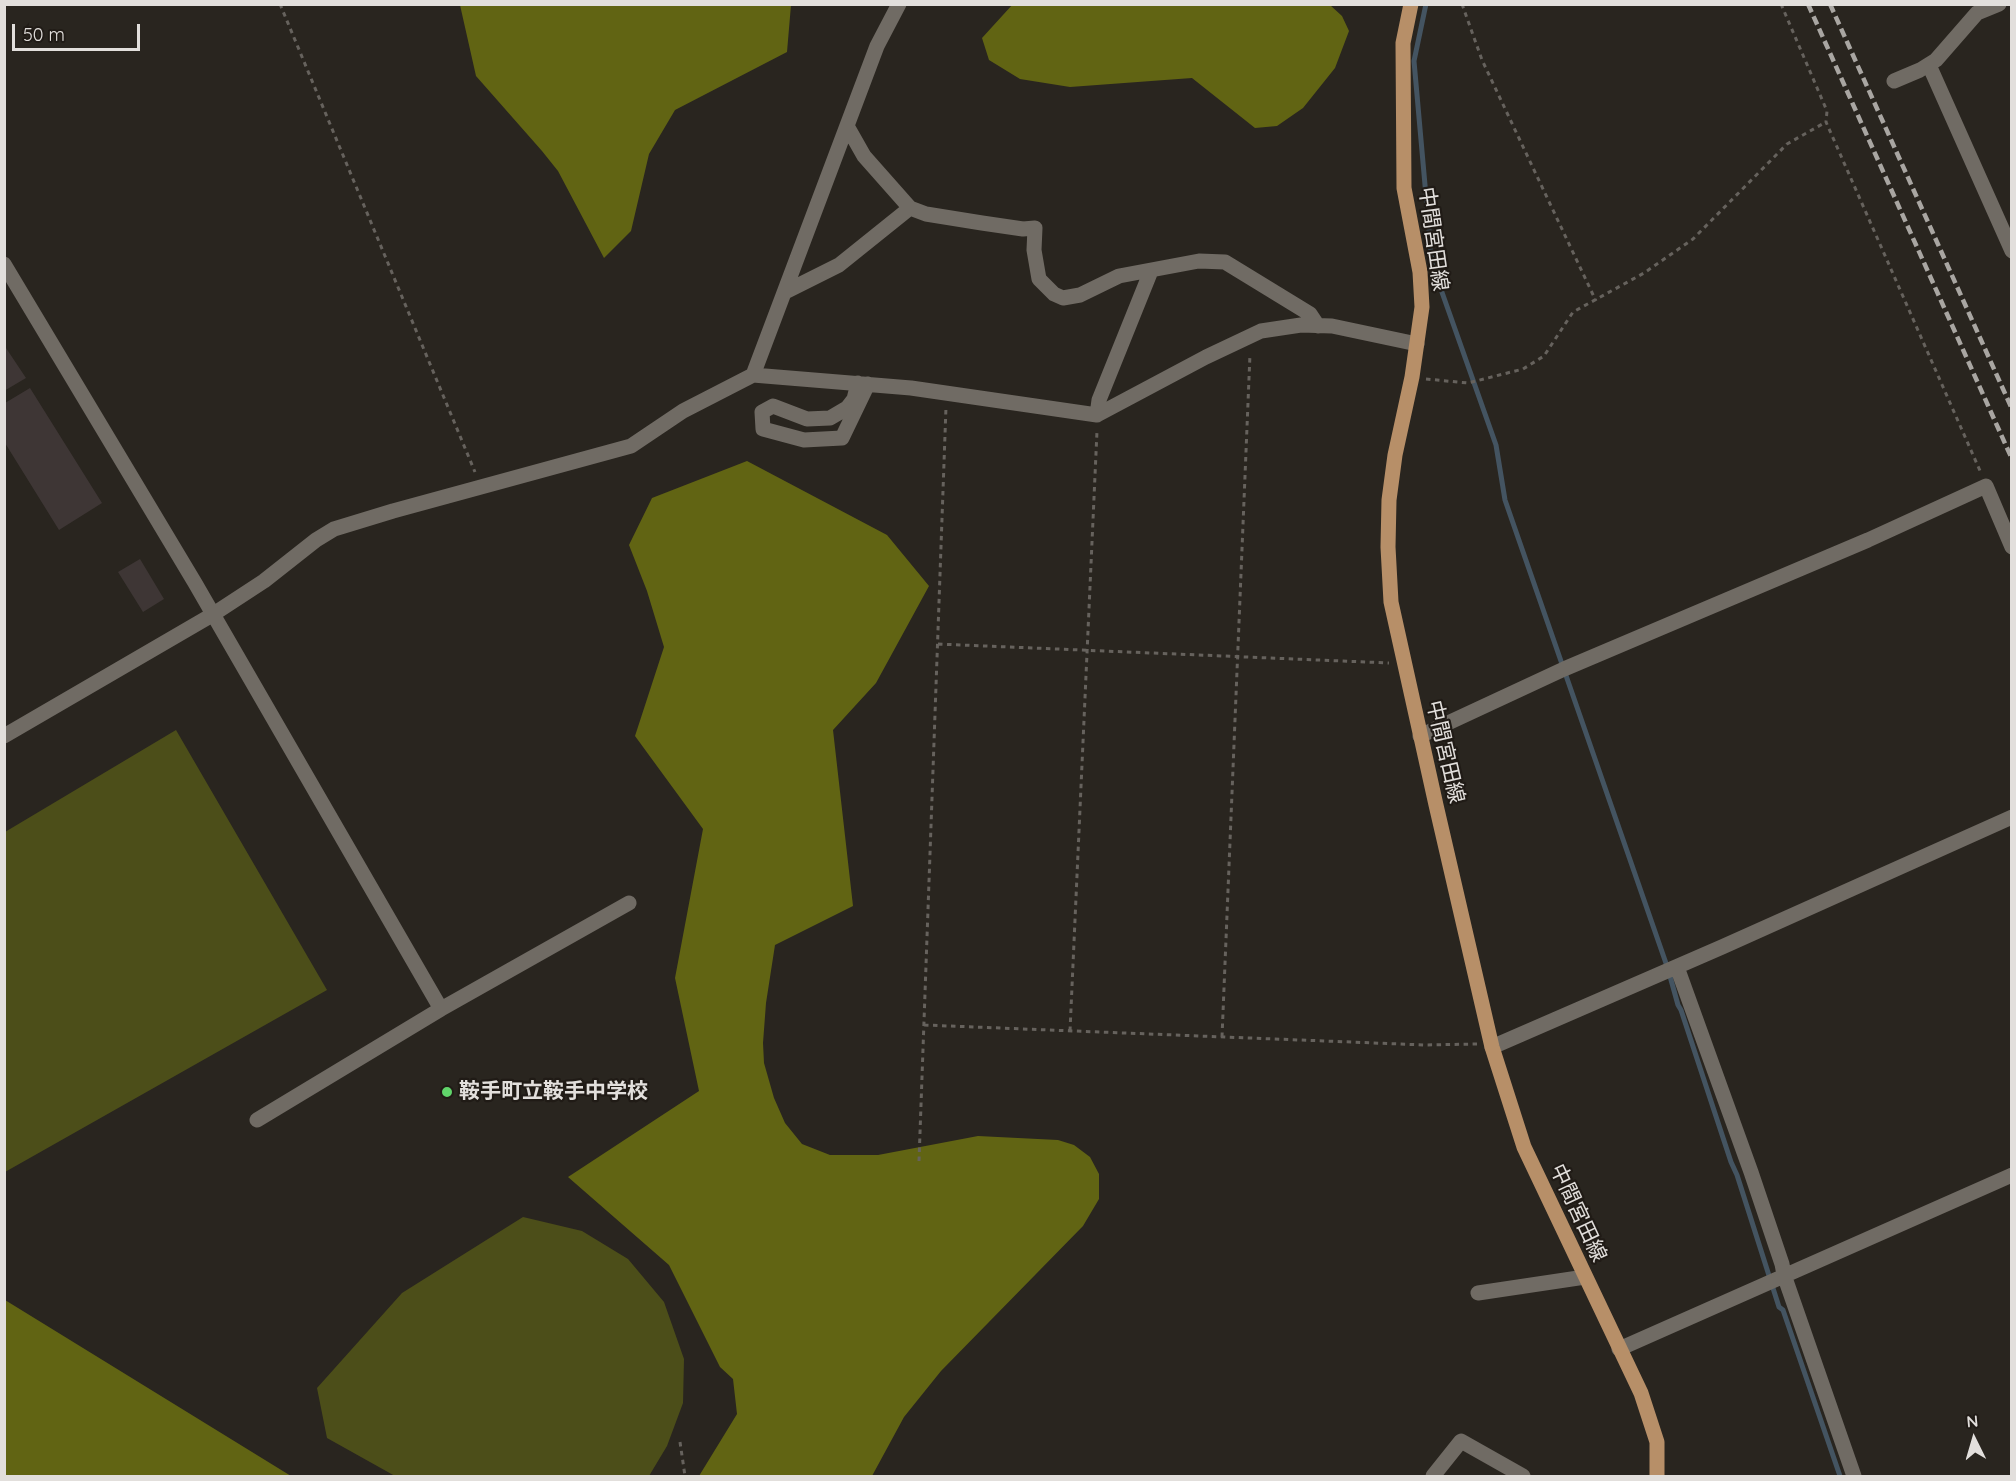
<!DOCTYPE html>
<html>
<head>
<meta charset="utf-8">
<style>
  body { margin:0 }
  #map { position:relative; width:2016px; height:1481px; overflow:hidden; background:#29251f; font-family:Quicksand,sans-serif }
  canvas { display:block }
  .frame { position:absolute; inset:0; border:6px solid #e2dfdc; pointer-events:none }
  .north { position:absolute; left:1944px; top:1409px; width:60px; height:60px; -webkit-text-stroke:4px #201b16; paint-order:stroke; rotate:355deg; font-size:16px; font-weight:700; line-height:24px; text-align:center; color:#e2dfdc }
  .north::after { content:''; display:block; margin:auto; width:21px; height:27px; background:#e2dfdc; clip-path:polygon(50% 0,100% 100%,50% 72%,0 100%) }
  .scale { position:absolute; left:12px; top:24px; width:128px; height:27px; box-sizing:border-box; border:3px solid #e2dfdc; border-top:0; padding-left:8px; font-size:18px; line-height:21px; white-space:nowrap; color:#e2dfdc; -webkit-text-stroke:4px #201b16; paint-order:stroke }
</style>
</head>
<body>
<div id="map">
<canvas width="2016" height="1481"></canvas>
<div class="frame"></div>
<div class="north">N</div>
<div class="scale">50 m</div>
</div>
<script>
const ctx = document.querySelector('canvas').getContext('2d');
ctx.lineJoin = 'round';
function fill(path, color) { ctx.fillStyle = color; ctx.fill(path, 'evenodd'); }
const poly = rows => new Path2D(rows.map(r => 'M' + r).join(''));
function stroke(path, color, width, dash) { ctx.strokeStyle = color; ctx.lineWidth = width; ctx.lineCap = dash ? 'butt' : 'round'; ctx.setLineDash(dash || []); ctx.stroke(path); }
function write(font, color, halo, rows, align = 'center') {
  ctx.font = font + ' Quicksand,"Noto Sans JP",sans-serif'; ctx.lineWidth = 4.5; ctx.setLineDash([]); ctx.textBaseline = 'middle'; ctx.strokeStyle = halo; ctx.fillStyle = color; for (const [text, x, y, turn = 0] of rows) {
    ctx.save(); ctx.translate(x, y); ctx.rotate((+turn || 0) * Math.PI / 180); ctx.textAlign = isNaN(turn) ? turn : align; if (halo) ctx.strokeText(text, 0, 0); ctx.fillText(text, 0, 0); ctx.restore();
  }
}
const green = poly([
  [176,730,327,990,5,1172,5,832],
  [523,1217,582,1231,628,1259,664,1302,684,1359,683,1403,667,1446,649,1476,395,1476,327,1438,317,1388,402,1293]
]);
const forest = poly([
  [1013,4,1330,5,1342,16,1349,31,1335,68,1303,108,1277,126,1255,128,1192,78,1070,87,1020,79,989,60,982,38],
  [460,5,460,4,791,5,787,52,675,110,649,154,631,231,604,258,558,171,542,151,476,76],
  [747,461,887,535,929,586,876,683,833,730,853,906,775,945,766,1003,763,1043,764,1063,774,1098,785,1123,802,1144,830,1155,878,1155,978,1136,1058,1140,1074,1145,1090,1157,1099,1174,1099,1199,1083,1226,941,1371,904,1417,872,1476,699,1476,737,1414,733,1379,720,1367,669,1265,568,1177,699,1091,675,978,703,829,635,736,664,647,647,591,629,545,652,498],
  [4,1300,5,1300,291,1476,5,1476]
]);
const stream = poly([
  [1426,4,1414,61,1432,264,1496,445,1505,500,1668,969,1678,1005,1681,1010,1731,1162,1737,1175,1779,1307,1783,1310,1840,1476]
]);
const building = poly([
  [4,345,26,378,4,391],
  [30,388,102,503,59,530,5,443,5,403],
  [140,559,164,599,143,612,118,572]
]);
const path = poly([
  [280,4,475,472],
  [1462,4,1482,60,1596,301],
  [1781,4,1827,111,1826,122,1981,473],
  [1426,379,1468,383,1523,369,1544,356,1573,312,1644,273,1693,239,1787,144,1826,122],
  [938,644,1389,663],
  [924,1025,1425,1045,1477,1044],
  [1070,1031,1097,431],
  [1222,1037,1250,354],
  [919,1161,946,407],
  [680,1442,685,1476]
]);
const minor = poly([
  [1929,65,2012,251],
  [1894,81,1920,70,1936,60,1977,13,1999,4],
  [847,126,864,156,910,208,926,214,982,223,1023,229,1035,228,1034,250,1039,279,1054,294,1063,298,1080,295,1119,276,1199,261,1225,262,1310,314,1318,326],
  [4,264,195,583,441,1009],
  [785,292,839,265,910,208],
  [753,375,877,46,899,4],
  [858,383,854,399,847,408,830,418,807,419,773,406,762,412,763,429,804,440,842,438,868,384],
  [1097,415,1099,400,1151,271],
  [4,736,212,615,264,581,316,540,334,529,393,511,631,446,683,411,753,375,911,388,1097,415,1206,357,1261,331,1301,325,1332,326,1417,344],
  [1420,736,1564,669,1868,540,1986,486,2012,547],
  [1677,967,1751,1172,1782,1264,1784,1275,1854,1476],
  [1492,1047,1722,947,2012,817],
  [257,1120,441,1009,629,903],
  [1478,1293,1585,1277],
  [1619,1349,2012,1175],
  [1433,1476,1461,1441,1523,1476]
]);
const major = poly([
  [1411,4,1403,43,1404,188,1420,272,1422,307,1412,377,1395,455,1389,500,1388,547,1391,602,1436,805,1492,1047,1524,1147,1641,1393,1657,1442,1657,1476]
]);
const rail = poly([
  [1808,4,2012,459],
  [1830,4,2012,409]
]);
const markers = [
  [447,1092,6,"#60d56a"]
];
const streetNames = [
  ["中間宮田線",1433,239,82],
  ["中間宮田線",1445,752,77],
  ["中間宮田線",1578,1213,65]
];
const poiNames = [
  ["鞍手町立鞍手中学校",459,1092]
];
fill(green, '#4c4e19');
fill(forest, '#616413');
stroke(stream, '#445461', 5);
fill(building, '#3e3635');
stroke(path, '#66625d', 3, [4.5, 4.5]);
stroke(minor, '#706b64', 15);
stroke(major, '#b78f68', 15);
stroke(rail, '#a9a6a2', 4.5, [9, 4.5]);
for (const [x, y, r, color] of markers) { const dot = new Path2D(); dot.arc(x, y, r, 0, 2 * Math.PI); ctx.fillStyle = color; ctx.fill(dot); stroke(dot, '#201b16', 2); }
write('21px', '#e2dfdc', '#201b16', streetNames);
write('bold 21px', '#e2dfdc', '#201b16', poiNames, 'left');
</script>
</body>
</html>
